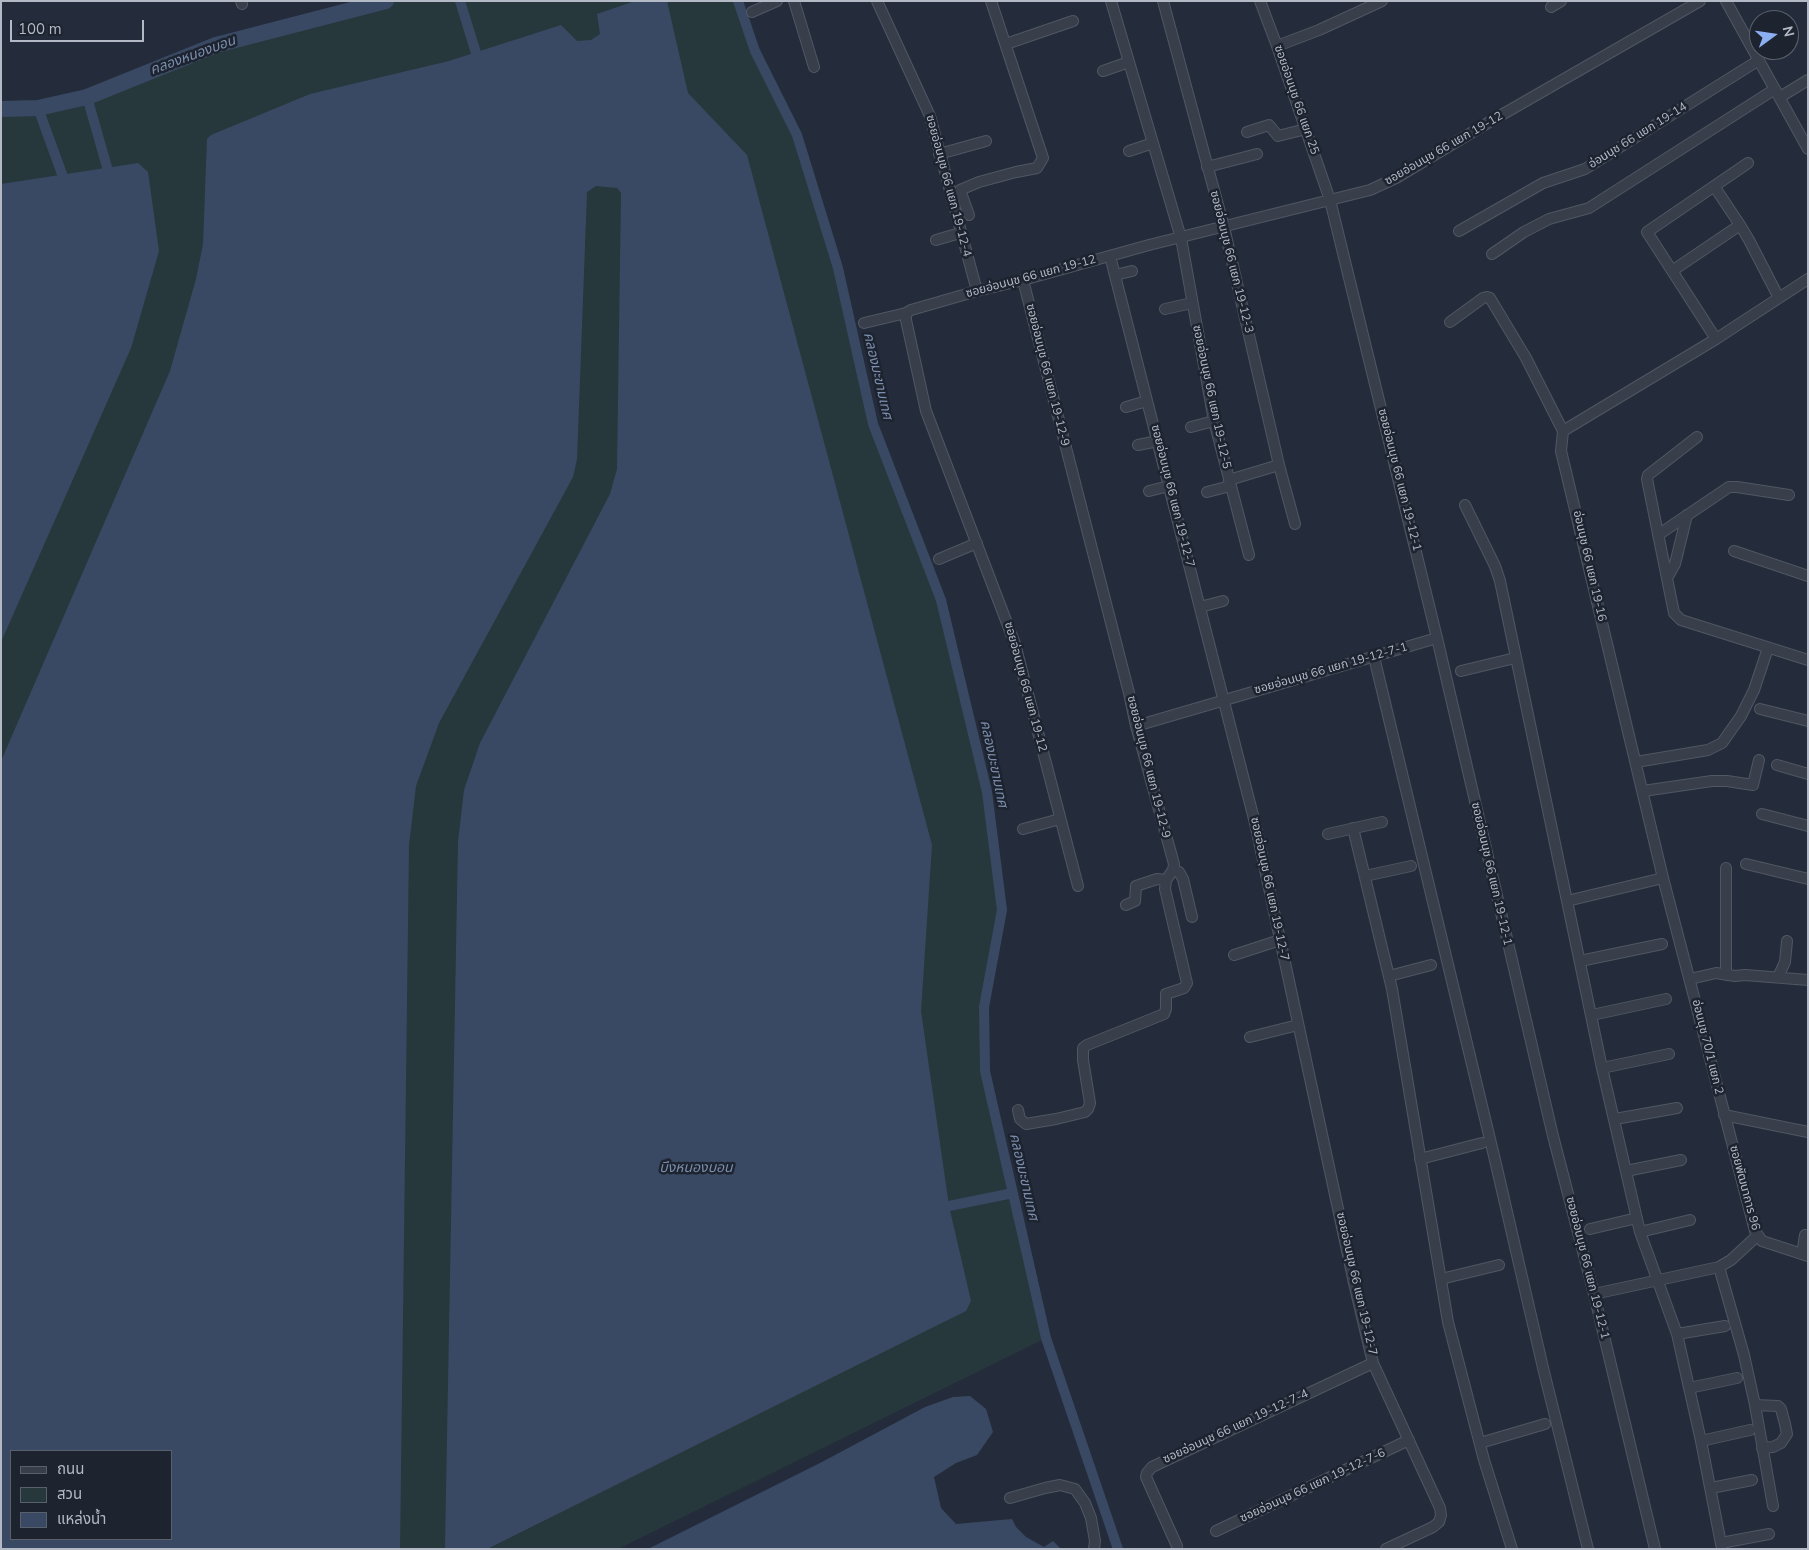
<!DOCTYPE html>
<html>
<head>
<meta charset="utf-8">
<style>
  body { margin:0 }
  #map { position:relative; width:1809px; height:1550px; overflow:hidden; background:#242c3b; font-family:"Nunito Sans","Noto Sans Thai",sans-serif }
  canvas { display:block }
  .frame { position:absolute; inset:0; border:2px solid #b3bac6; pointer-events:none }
  .legend { position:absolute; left:10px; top:1450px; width:162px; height:90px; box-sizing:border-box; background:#1d2430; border:1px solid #59606c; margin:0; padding:6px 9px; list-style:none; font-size:15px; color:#b3bac6 }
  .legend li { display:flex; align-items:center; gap:10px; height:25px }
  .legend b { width:25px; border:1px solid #59606c }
  .north { position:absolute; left:1749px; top:10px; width:50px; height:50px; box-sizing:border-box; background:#1d2430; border:1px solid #59606c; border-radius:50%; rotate:76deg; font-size:14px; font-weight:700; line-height:20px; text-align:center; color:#b3bac6 }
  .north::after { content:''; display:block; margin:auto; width:18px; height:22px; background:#8caff2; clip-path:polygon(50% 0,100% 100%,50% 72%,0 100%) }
  .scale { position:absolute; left:10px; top:20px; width:134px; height:22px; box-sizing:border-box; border:2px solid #b3bac6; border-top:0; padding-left:6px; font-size:15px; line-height:18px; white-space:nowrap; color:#b3bac6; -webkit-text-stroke:4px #1d2430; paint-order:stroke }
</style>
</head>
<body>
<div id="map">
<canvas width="1809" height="1550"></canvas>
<div class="frame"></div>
<ul class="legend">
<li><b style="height:6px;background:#383f4b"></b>ถนน</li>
<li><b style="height:14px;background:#26383c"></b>สวน</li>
<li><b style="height:14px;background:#3a4963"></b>แหล่งน้ำ</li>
</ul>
<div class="north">N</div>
<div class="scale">100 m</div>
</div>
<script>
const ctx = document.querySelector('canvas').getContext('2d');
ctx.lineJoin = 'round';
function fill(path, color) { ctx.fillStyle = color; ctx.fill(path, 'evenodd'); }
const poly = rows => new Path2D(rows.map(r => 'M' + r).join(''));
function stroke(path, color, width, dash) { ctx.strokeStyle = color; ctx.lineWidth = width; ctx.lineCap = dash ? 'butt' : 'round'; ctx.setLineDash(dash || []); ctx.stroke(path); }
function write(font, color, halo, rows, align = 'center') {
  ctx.font = font + ' "Nunito Sans","Noto Sans Thai",sans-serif'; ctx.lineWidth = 5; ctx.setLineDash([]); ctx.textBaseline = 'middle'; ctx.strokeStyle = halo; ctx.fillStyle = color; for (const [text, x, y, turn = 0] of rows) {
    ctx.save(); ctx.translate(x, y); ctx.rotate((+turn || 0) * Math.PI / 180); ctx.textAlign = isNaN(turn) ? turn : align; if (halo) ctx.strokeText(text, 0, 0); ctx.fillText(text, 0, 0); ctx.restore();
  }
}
const green = poly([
  [386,1,738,1,755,51,797,135,838,268,873,424,941,600,987,792,1002,910,984,1007,985,1071,1046,1338,618,1549,1,1549,1,109,38,108,87,97,216,45],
  [11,1451,171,1451,171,1539,11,1539]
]);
const water = poly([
  [635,1,667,1,688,93,747,155,932,845,921,1011,949,1206,971,1301,966,1311,487,1549,446,1549,445,1547,458,842,464,790,480,743,610,494,617,469,621,193,617,188,596,186,587,192,577,459,573,477,439,723,416,786,409,845,400,1549,1,1549,1,761,170,371,196,279,203,244,207,139,211,135,310,94,449,61,561,25,577,41,591,40,600,34,597,14],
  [11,1451,171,1451,171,1539,11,1539],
  [138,163,148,172,159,251,131,348,1,642,1,184],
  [970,1396,986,1409,993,1432,977,1455,956,1463,934,1477,941,1508,956,1524,1012,1519,1016,1527,1026,1537,1044,1547,1053,1541,1061,1549,648,1549,822,1462,925,1407,953,1397]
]);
const canal = poly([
  [460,1,476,53],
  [738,1,755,51,797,135,838,268,873,424,941,600,987,792,1002,910,984,1007,985,1071,1046,1338,1118,1549],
  [87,97,107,167],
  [38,108,62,174],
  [949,1206,1013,1193]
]);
const river = poly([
  [1,109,38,108,87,97,216,45,386,1]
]);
const street = poly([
  [241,1,242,4],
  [794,1,814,67],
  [877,1,930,116,977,291],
  [1111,1,1181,238,1214,421,1249,555],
  [1163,1,1224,227,1279,465,1295,524],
  [1260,1,1277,46,1330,200,1437,638,1553,1136,1594,1294,1655,1549],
  [1726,1,1808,149],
  [1551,7,1561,1],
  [752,12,777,1],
  [1006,44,1073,21],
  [1277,46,1319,30,1382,1],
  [1103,71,1129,62],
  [1780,97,1808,80],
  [1247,132,1269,125,1278,136,1306,129],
  [1129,151,1153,143],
  [939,154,986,141],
  [1207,167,1257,154],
  [1714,186,1740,225],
  [969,215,960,190,979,182,1016,172,1037,168,1043,158,991,1],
  [1459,231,1543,183,1585,169,1759,60],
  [936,240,960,233],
  [1492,254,1524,232,1549,219,1589,208,1775,89],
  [1110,256,1255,823,1354,1283,1373,1363,1440,1508,1441,1515,1439,1522,1433,1527,1386,1549],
  [1672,271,1740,225,1749,240,1779,298],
  [1115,275,1132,271],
  [1808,279,1716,339,1563,431,1561,451,1663,878,1755,1231,1762,1241,1808,1256],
  [1165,309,1192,303],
  [1450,322,1483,298,1487,297,1490,298,1526,358,1563,431],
  [864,323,906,313],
  [1716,339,1647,232,1748,163],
  [1126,407,1147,401],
  [1191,427,1214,421],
  [1697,437,1652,472,1648,475,1647,479,1674,613,1681,620,1808,660],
  [1138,445,1158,441],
  [1229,480,1279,465],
  [1149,491,1169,486],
  [1207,492,1230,486],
  [1465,505,1495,566,1500,581,1602,1068,1640,1232,1677,1334,1701,1441,1722,1549],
  [1658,535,1729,487,1737,487,1789,495],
  [1734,551,1808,576],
  [939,559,977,543],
  [1667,578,1675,564,1687,515],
  [1200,607,1223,601],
  [1374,657,1495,1160,1544,1372,1588,1549],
  [1461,671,1515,658],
  [1760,709,1808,721],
  [1136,726,1437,638],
  [1636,762,1708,750,1722,743,1741,716,1754,690,1768,648],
  [1777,765,1808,774],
  [1643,791,1712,781,1727,781,1753,785,1759,760],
  [1762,814,1808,826],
  [1353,828,1392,989,1448,1322,1484,1460,1512,1549],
  [1023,829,1060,819],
  [1328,834,1382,822],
  [1746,864,1808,879],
  [1173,870,1179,872,1183,879,1192,917],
  [1365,876,1411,866],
  [1078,886,1015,644,926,411,906,320,906,313,911,310,977,291,1023,280,1149,245,1370,190,1396,178,1491,121,1700,1],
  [1567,901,1663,878],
  [1126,905,1135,901,1136,886,1157,879,1166,880],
  [1234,955,1280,940],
  [1580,961,1662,944],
  [1726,975,1726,868],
  [1389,976,1431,965],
  [1778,977,1785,962,1787,941],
  [1690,979,1716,973,1735,976,1745,975,1808,980],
  [1592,1015,1666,999],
  [1250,1037,1298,1025],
  [1602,1068,1669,1054],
  [1018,1110,1020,1119,1026,1124,1056,1119,1085,1112,1088,1109,1090,1103,1083,1060,1083,1048,1087,1045,1164,1014,1166,1009,1166,994,1184,988,1187,983,1165,889,1166,880,1173,870,1174,864,1136,726,1129,693,1023,280],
  [1724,1115,1808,1132],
  [1615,1119,1677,1108],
  [1420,1159,1482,1143],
  [1626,1171,1681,1160],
  [1590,1229,1637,1218],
  [1640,1232,1690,1220],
  [1802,1254,1805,1235],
  [1719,1267,1744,1355,1755,1405,1773,1506],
  [1441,1279,1499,1265],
  [1594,1294,1719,1267,1731,1260,1757,1236],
  [1677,1334,1725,1326],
  [1689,1388,1737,1378],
  [1755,1405,1778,1406,1781,1409,1785,1424,1787,1434,1781,1443,1773,1447,1762,1448],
  [1701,1441,1750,1430],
  [1480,1443,1545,1424],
  [1711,1488,1752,1480],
  [1010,1498,1045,1488,1060,1485,1075,1489,1085,1503,1091,1518,1095,1541,1094,1549],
  [1216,1531,1409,1440],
  [1721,1543,1769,1534],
  [1177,1546,1146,1477,1147,1473,1152,1467,1373,1363]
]);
const streetNames = [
  ["ซอยอ่อนนุช 66 แยก 25",1296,100,71],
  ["อ่อนนุช 66 แยก 19-14",1638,136,-32],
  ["ซอยอ่อนนุช 66 แยก 19-12",1444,149,-30],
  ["ซอยอ่อนนุช 66 แยก 19-12-4",948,186,75],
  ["ซอยอ่อนนุช 66 แยก 19-12-3",1231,262,76],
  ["ซอยอ่อนนุช 66 แยก 19-12",1031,277,-15],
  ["ซอยอ่อนนุช 66 แยก 19-12-9",1047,375,76],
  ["ซอยอ่อนนุช 66 แยก 19-12-5",1211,397,78],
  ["ซอยอ่อนนุช 66 แยก 19-12-1",1399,480,76],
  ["ซอยอ่อนนุช 66 แยก 19-12-7",1172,496,76],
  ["อ่อนนุช 66 แยก 19-16",1589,566,77],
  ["ซอยอ่อนนุช 66 แยก 19-12-7-1",1331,669,-16],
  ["ซอยอ่อนนุช 66 แยก 19-12",1025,687,75],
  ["ซอยอ่อนนุช 66 แยก 19-12-9",1148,767,76],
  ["ซอยอ่อนนุช 66 แยก 19-12-1",1491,874,77],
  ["ซอยอ่อนนุช 66 แยก 19-12-7",1269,889,78],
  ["อ่อนนุช 70/1 แยก 2",1707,1047,76],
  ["ซอยพัฒนาการ 96",1744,1188,75],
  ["ซอยอ่อนนุช 66 แยก 19-12-1",1587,1268,76],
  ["ซอยอ่อนนุช 66 แยก 19-12-7",1356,1284,77],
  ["ซอยอ่อนนุช 66 แยก 19-12-7-4",1236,1427,-25],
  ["ซอยอ่อนนุช 66 แยก 19-12-7-6",1313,1486,-25]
];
const waterNames = [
  ["คลองหนองบอน",193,56,-20],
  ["คลองมะขามเทศ",877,376,77],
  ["คลองมะขามเทศ",993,764,78],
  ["บึงหนองบอน",696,1169],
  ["คลองมะขามเทศ",1023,1177,77]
];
fill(green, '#26383c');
fill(water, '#3a4963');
stroke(canal, '#3a4963', 10);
stroke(river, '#3a4963', 16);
stroke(street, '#505763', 12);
stroke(street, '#383f4b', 10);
write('12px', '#b3bac6', '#1d2430', streetNames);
write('italic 14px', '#7c8ead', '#1d2430', waterNames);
</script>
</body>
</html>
